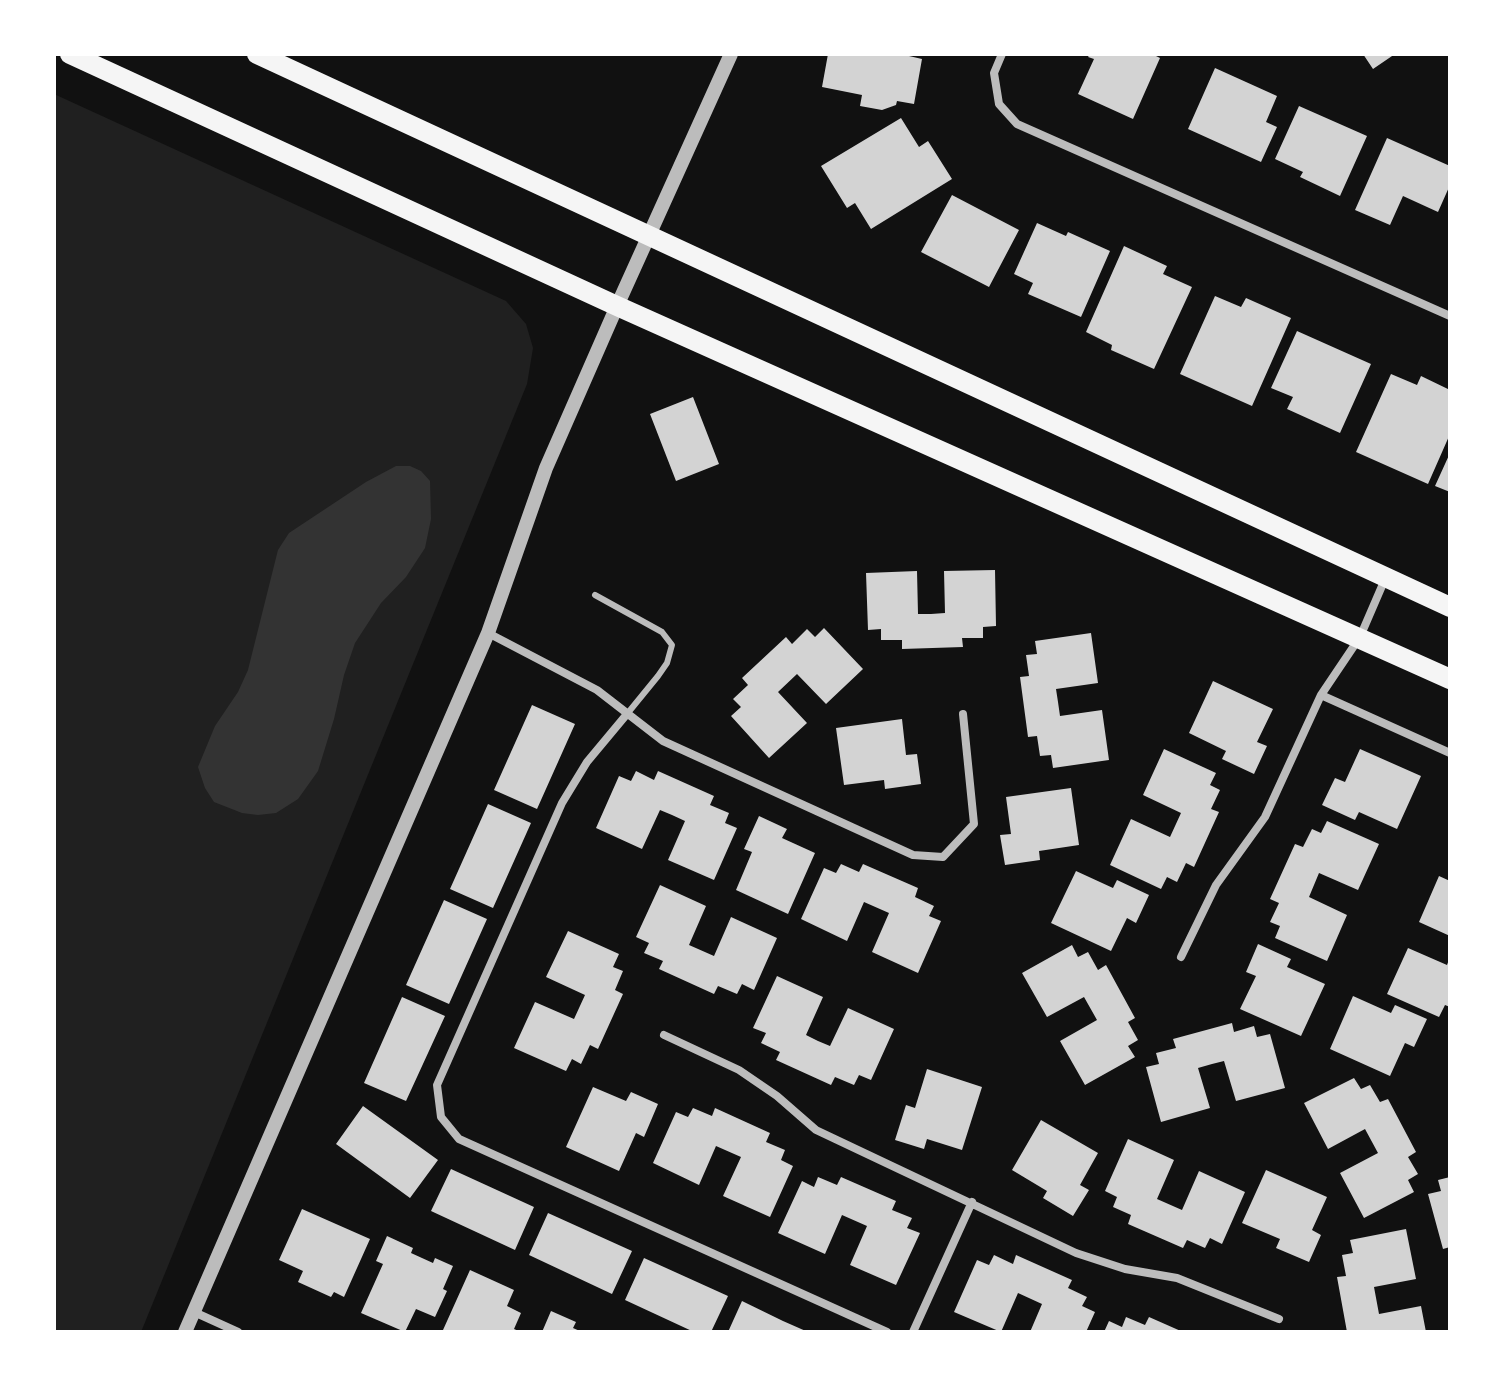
<!DOCTYPE html>
<html>
<head>
<meta charset="utf-8">
<style>
  body { margin:0 }
  #map { position:relative; width:1504px; height:1386px; overflow:hidden; background:#111; font-family:"DejaVu Sans",sans-serif }
  canvas { display:block }
  .frame { position:absolute; inset:0; border:56px solid #fff; pointer-events:none }
</style>
</head>
<body>
<div id="map">
<canvas width="1504" height="1386"></canvas>
<div class="frame"></div>
</div>
<script>
const ctx = document.querySelector('canvas').getContext('2d');
ctx.lineJoin = 'round';
function fill(path, color) { ctx.fillStyle = color; ctx.fill(path, 'evenodd'); }
const poly = rows => new Path2D(rows.map(r => 'M' + r).join(''));
function stroke(path, color, width, dash) { ctx.strokeStyle = color; ctx.lineWidth = width; ctx.lineCap = dash ? 'butt' : 'round'; ctx.setLineDash(dash || []); ctx.stroke(path); }
const green = poly([
  [54,94,506,301,526,324,533,348,527,384,141,1332,54,1332]
]);
const water = poly([
  [396,466,410,466,421,471,430,481,431,519,425,548,406,577,381,603,355,643,344,675,334,719,318,771,298,799,276,813,258,815,242,813,214,802,205,788,198,767,215,726,238,692,248,670,278,550,289,533,366,482]
]);
const building = poly([
  [828,54,910,54,909,56,922,59,914,104,897,101,896,105,882,110,860,106,862,95,822,87],
  [1090,54,1152,54,1160,58,1133,119,1078,94,1094,59,1088,57],
  [1363,54,1395,54,1373,69],
  [1215,68,1277,96,1266,122,1277,127,1261,162,1188,129],
  [1299,106,1367,136,1340,196,1300,177,1303,172,1275,159],
  [901,118,919,147,928,141,952,179,871,229,855,203,847,208,821,166],
  [1387,138,1450,166,1450,185,1438,212,1403,196,1390,225,1355,210],
  [952,195,1019,230,989,287,921,252],
  [1037,223,1066,236,1068,232,1110,251,1081,317,1028,294,1033,283,1014,274],
  [1124,246,1167,266,1163,274,1192,287,1154,369,1111,350,1112,345,1086,332],
  [1215,296,1241,307,1246,298,1291,318,1252,406,1180,374],
  [1297,331,1371,364,1340,433,1287,409,1293,397,1271,388],
  [1391,374,1417,385,1421,376,1450,390,1450,434,1428,484,1356,452],
  [693,397,719,464,676,481,650,414],
  [1450,453,1450,492,1435,486],
  [995,570,996,626,983,627,983,638,962,638,963,647,902,649,902,640,881,640,881,629,868,630,866,573,917,571,918,614,931,614,945,613,944,571],
  [824,628,863,669,826,704,797,674,778,692,807,723,769,758,731,716,741,707,733,699,748,685,742,678,786,637,792,644,807,629,815,637],
  [1091,633,1098,683,1056,689,1058,702,1060,716,1102,710,1109,760,1053,768,1051,755,1040,756,1037,736,1028,737,1020,677,1029,676,1026,655,1037,654,1035,641],
  [1213,681,1273,709,1257,742,1267,746,1254,774,1222,759,1226,751,1189,733],
  [532,705,575,724,537,809,494,790],
  [902,719,906,755,917,754,921,784,885,789,884,780,844,785,836,728],
  [1164,749,1216,773,1210,785,1220,790,1211,809,1219,812,1194,867,1186,863,1177,882,1167,877,1161,889,1110,865,1131,819,1170,837,1181,813,1143,795],
  [1360,749,1421,776,1397,829,1359,812,1355,820,1322,805,1335,778,1345,782],
  [636,771,654,780,658,771,714,796,710,805,729,813,725,823,737,828,714,880,668,860,685,821,672,815,660,810,642,849,596,828,619,776,631,781],
  [1071,788,1079,845,1039,851,1040,860,1005,865,1000,835,1011,834,1006,797],
  [488,804,531,823,493,908,450,889],
  [759,816,787,829,782,838,815,853,788,914,736,890,752,852,744,849],
  [1327,821,1379,844,1358,890,1319,873,1309,897,1347,915,1327,961,1275,938,1280,926,1270,922,1279,903,1270,899,1295,844,1303,847,1312,829,1321,833],
  [841,864,859,872,863,864,918,888,915,897,934,906,929,916,941,921,918,973,872,952,889,913,864,902,847,941,801,919,824,868,836,873],
  [1076,871,1113,888,1117,880,1149,895,1136,923,1127,918,1111,951,1051,923],
  [1439,876,1450,881,1450,936,1419,922],
  [660,885,706,906,689,945,714,956,731,917,777,938,754,990,742,984,737,994,718,986,714,994,659,969,663,961,644,953,649,943,636,937],
  [444,900,487,919,449,1004,406,985],
  [568,931,619,954,613,967,623,971,615,990,623,994,598,1049,590,1045,581,1064,572,1059,566,1071,514,1048,535,1002,574,1019,585,995,546,977],
  [1258,944,1291,959,1287,967,1325,984,1301,1036,1240,1009,1256,976,1246,972],
  [1072,945,1078,957,1088,952,1098,970,1106,965,1135,1018,1128,1022,1138,1040,1128,1046,1135,1057,1085,1085,1060,1041,1097,1020,1084,997,1047,1017,1022,973],
  [1408,948,1447,965,1450,957,1450,1007,1445,1005,1439,1017,1387,994],
  [777,976,823,997,806,1035,818,1041,830,1046,848,1008,894,1029,871,1080,859,1075,854,1085,835,1077,831,1085,776,1060,780,1052,761,1043,766,1033,753,1028],
  [1353,996,1391,1013,1395,1005,1427,1019,1414,1047,1405,1043,1390,1076,1330,1049],
  [402,997,445,1016,406,1101,364,1083],
  [1232,1023,1234,1032,1254,1026,1257,1037,1270,1034,1285,1088,1236,1101,1224,1061,1212,1064,1198,1068,1210,1108,1161,1122,1146,1067,1159,1064,1156,1053,1176,1048,1173,1039],
  [927,1069,982,1087,962,1150,927,1139,924,1149,895,1140,906,1105,915,1108],
  [1354,1078,1361,1089,1370,1085,1380,1102,1388,1099,1416,1152,1408,1157,1418,1174,1408,1180,1414,1192,1364,1218,1340,1173,1378,1153,1365,1129,1328,1149,1304,1103],
  [593,1087,626,1101,631,1092,658,1104,644,1137,636,1133,619,1171,566,1147],
  [363,1106,438,1160,410,1198,336,1144],
  [693,1108,712,1116,715,1108,770,1133,766,1142,785,1150,781,1160,793,1166,770,1217,723,1196,741,1157,716,1146,699,1185,653,1163,676,1112,688,1117],
  [1041,1120,1098,1153,1080,1185,1089,1190,1073,1216,1043,1198,1047,1191,1012,1170],
  [1128,1139,1174,1160,1157,1199,1182,1210,1199,1171,1245,1192,1222,1244,1210,1238,1205,1248,1187,1240,1183,1248,1128,1224,1131,1215,1113,1207,1117,1197,1105,1191],
  [451,1169,534,1207,515,1250,431,1211],
  [1266,1170,1327,1197,1312,1230,1321,1235,1309,1262,1276,1248,1280,1239,1242,1223],
  [818,1177,837,1185,841,1177,896,1201,892,1210,912,1218,907,1228,920,1233,896,1285,850,1265,867,1226,842,1215,825,1254,778,1233,802,1181,814,1187],
  [1450,1177,1450,1247,1443,1249,1428,1194,1441,1191,1438,1180],
  [302,1209,370,1239,344,1297,334,1292,331,1297,298,1282,303,1271,279,1260],
  [548,1213,632,1251,612,1294,529,1255],
  [1406,1229,1416,1279,1374,1287,1379,1314,1421,1306,1426,1332,1347,1332,1337,1277,1346,1276,1342,1255,1353,1253,1350,1240],
  [387,1236,413,1248,411,1253,433,1263,435,1258,453,1266,443,1289,447,1291,435,1317,416,1309,405,1332,361,1313,383,1264,376,1261],
  [994,1255,1013,1264,1016,1255,1072,1280,1068,1288,1087,1297,1082,1306,1095,1312,1086,1332,1030,1332,1042,1304,1018,1293,1001,1332,954,1312,977,1260,989,1265],
  [644,1258,728,1296,711,1332,694,1332,625,1300],
  [470,1270,514,1290,507,1306,521,1313,514,1329,521,1332,443,1330],
  [742,1301,783,1321,808,1332,728,1332],
  [551,1311,576,1322,573,1328,582,1332,542,1332],
  [1126,1317,1145,1325,1149,1317,1183,1332,1104,1332,1109,1321,1122,1327]
]);
const service = poly([
  [595,595,662,632,672,645,667,663,658,676,627,714]
]);
const minor = poly([
  [1002,54,994,73,999,104,1017,124,1450,316],
  [488,633,597,690,663,741,913,855,943,857,974,824,963,714],
  [1321,695,1450,753],
  [627,714,587,762,562,803,437,1085,441,1117,459,1139,887,1332],
  [1181,957,1216,885,1265,817,1321,695,1360,637,1385,579],
  [664,1035,739,1070,777,1096,816,1130,1076,1253,1125,1269,1177,1278,1279,1319],
  [194,1312,238,1332],
  [913,1332,972,1202]
]);
const tertiary = poly([
  [185,1332,488,633,546,468,617,306,731,54]
]);
const primary = poly([
  [70,54,617,306,1450,679],
  [257,54,1450,607]
]);
fill(green, '#202020');
fill(water, '#333');
fill(building, '#d3d3d3');
stroke(service, '#bcbcbc', 6);
stroke(minor, '#bcbcbc', 8);
stroke(tertiary, '#bcbcbc', 14);
stroke(primary, '#f5f5f5', 20);
</script>
</body>
</html>
